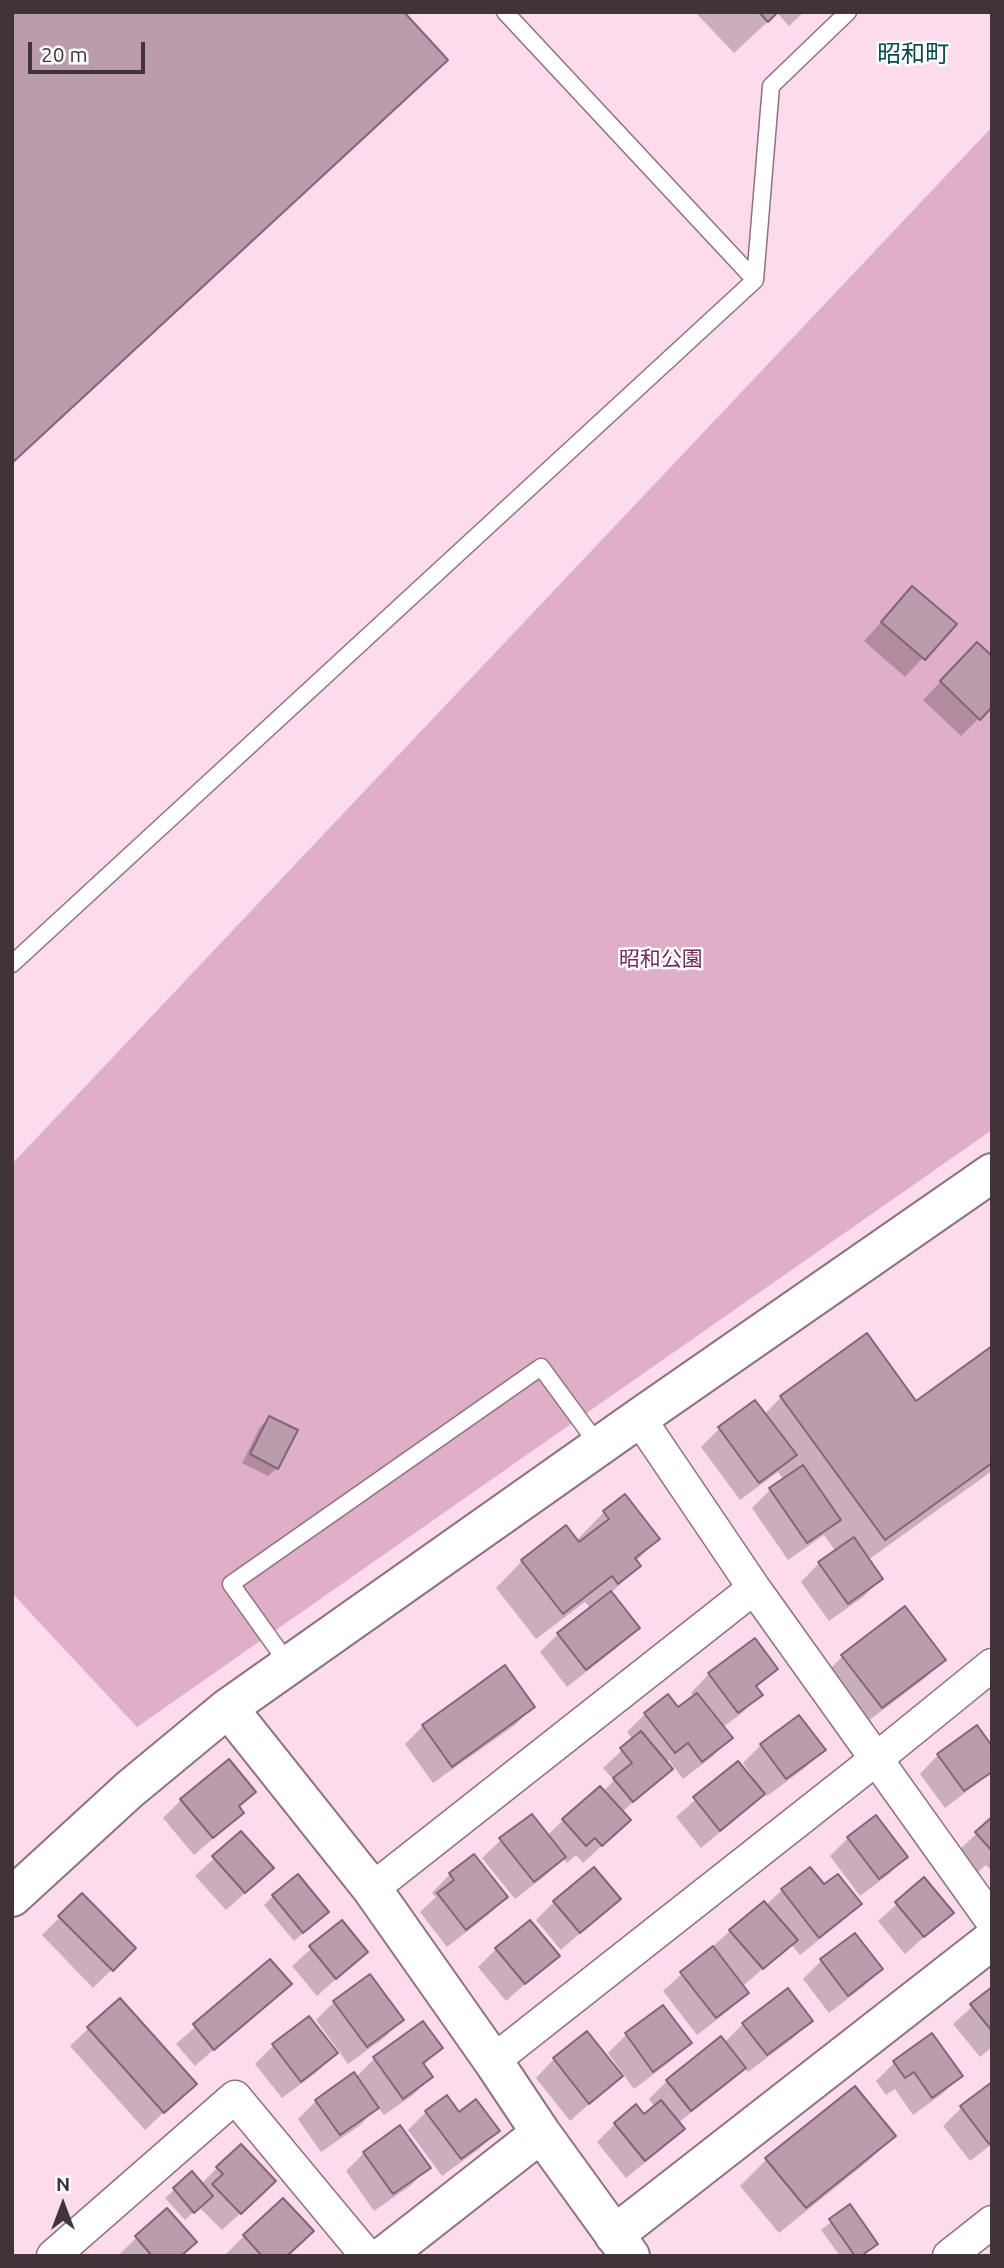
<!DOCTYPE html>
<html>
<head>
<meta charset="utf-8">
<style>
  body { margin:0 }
  #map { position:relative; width:1004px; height:2268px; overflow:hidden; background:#fcdbec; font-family:Ubuntu,sans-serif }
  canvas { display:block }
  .frame { position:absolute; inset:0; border:14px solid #40343a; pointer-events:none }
  .north { position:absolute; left:28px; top:2170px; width:70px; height:70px; -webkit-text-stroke:5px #fff; paint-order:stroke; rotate:0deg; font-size:19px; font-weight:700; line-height:28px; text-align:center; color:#40343a }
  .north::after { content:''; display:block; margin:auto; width:24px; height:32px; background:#40343a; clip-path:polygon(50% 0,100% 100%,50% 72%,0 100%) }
  .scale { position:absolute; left:28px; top:42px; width:117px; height:32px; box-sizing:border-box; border:4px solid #40343a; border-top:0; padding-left:9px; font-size:21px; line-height:24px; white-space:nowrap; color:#40343a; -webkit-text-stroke:5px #fff; paint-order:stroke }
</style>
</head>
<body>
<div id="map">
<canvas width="1004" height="2268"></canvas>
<div class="frame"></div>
<div class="north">N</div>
<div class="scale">20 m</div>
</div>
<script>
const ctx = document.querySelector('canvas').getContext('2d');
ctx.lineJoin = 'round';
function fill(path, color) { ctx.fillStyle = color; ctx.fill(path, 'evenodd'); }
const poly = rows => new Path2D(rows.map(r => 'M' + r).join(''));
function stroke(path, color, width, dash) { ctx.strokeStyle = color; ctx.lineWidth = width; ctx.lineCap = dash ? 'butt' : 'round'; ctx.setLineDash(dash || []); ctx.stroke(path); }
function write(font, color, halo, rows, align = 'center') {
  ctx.font = font + ' Ubuntu,"Noto Sans JP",sans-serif'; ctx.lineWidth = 5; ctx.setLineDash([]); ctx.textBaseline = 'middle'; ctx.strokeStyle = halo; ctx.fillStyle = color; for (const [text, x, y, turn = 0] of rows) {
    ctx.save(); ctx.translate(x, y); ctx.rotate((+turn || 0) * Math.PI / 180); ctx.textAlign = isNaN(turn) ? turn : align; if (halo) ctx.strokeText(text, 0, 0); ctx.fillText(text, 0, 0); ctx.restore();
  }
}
const green = poly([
  [992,127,992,1130,137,1727,12,1593,12,1164]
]);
const shadow = poly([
  [695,12,804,12,789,26,777,13,734,53],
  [912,588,954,624,905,677,864,641],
  [959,662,992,705,961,736,923,700],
  [866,1336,915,1403,992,1348,992,1471,868,1560,881,1579,863,1597,829,1621,801,1582,819,1563,836,1552,824,1535,788,1560,752,1508,770,1490,784,1480,778,1472,740,1500,701,1447,719,1429,754,1402,764,1415,781,1397],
  [269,1418,277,1468,268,1476,242,1463,260,1427],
  [604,1512,658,1539,636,1561,639,1566,611,1593,637,1628,619,1646,567,1687,540,1652,558,1634,591,1609,585,1602,536,1639,496,1588,522,1561,576,1541],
  [754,1640,776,1669,756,1688,760,1694,742,1713,722,1728,730,1738,712,1757,683,1779,669,1760,665,1763,670,1769,621,1813,610,1838,583,1863,576,1855,567,1863,563,1858,546,1875,515,1899,482,1858,501,1840,547,1836,563,1820,603,1792,614,1780,603,1768,633,1740,627,1732,645,1714,678,1710,694,1697,691,1693,709,1674],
  [842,1657,944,1660,925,1678,863,1725,824,1675],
  [533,1707,515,1725,433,1783,405,1744,423,1726],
  [799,1717,823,1750,805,1768,767,1796,764,1792,744,1812,701,1848,676,1817,737,1763,752,1781,754,1779,743,1763,761,1745],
  [992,1749,992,1772,945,1808,920,1774,938,1755],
  [254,1792,238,1808,242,1813,194,1855,163,1818,181,1800],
  [992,1819,992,1871,986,1865,977,1873,958,1851],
  [241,1833,253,1886,226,1910,195,1876],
  [848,1838,906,1857,888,1875,860,1896,830,1856],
  [810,1869,824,1887,859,1904,841,1922,800,1955,791,1944,742,1987,746,1993,728,2011,697,2035,663,1991,730,1931,766,1905,782,1890],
  [450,1874,506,1897,488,1915,447,1947,420,1912,436,1897,432,1893],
  [924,1880,951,1913,905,1954,878,1921],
  [82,1895,134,1948,93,1988,42,1935],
  [273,1896,318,1921,294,1941,264,1905],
  [619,1899,561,1950,536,1920,554,1902],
  [341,1922,366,1952,317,1996,292,1966],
  [855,1935,881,1969,863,1987,829,2013,803,1979,821,1961],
  [496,1949,557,1956,506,2001,478,1967],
  [270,1961,289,1984,195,2066,176,2044],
  [992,1989,992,2047,980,2057,953,2024],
  [334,2002,402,2020,384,2038,348,2064,316,2020],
  [663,2008,689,2043,671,2061,634,2089,608,2053,626,2035],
  [811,2021,792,2039,748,2072,744,2067,725,2086,678,2123,682,2129,664,2147,626,2178,597,2142,615,2124,643,2117,655,2107,649,2099,667,2081,724,2043,743,2024],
  [89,2028,194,2084,145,2130,70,2046],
  [931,2035,961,2076,942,2094,913,2115,895,2089,886,2095,876,2081,894,2063],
  [273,2046,335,2053,317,2072,282,2098,255,2064],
  [441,2048,423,2066,431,2077,413,2095,384,2115,378,2107,359,2126,321,2152,298,2119,316,2101,354,2075,356,2077,374,2059],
  [554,2059,621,2076,570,2121,536,2078],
  [992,2084,992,2144,970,2161,943,2126,961,2108],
  [446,2097,459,2114,498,2130,479,2149,442,2176,408,2130,426,2112],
  [894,2136,867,2162,779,2233,740,2186,767,2159],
  [364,2153,428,2168,410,2186,374,2211,346,2171],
  [217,2168,256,2199,222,2230,199,2207,185,2220,165,2198,192,2174,201,2184],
  [850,2207,876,2244,862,2256,840,2256,821,2230],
  [167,2211,181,2256,118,2256,136,2238],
  [244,2236,286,2256,221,2256,225,2255]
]);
const building = poly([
  [12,12,404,12,448,60,12,463,12,12],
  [759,12,778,12,768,22,759,12],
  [912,586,957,624,925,660,881,622,912,586],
  [977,642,992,656,992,707,980,720,940,681,977,642],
  [867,1333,916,1401,992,1346,992,1463,885,1540,780,1396,867,1333],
  [755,1400,797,1455,759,1483,718,1427,755,1400],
  [269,1416,298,1430,278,1469,250,1454,269,1416],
  [803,1465,841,1520,807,1543,769,1488,803,1465],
  [625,1494,660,1539,635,1558,641,1566,618,1584,612,1576,563,1614,521,1560,566,1525,579,1542,609,1519,603,1511,625,1494],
  [854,1537,883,1579,848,1604,818,1562,854,1537],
  [611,1591,640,1628,586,1670,557,1633,611,1591],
  [905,1606,946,1660,882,1708,841,1655,905,1606],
  [755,1638,778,1669,756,1686,763,1695,738,1713,708,1673,755,1638],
  [505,1665,535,1707,452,1767,422,1725,505,1665],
  [697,1693,733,1738,702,1762,688,1743,675,1753,644,1713,668,1694,678,1707,697,1693],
  [799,1715,826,1750,786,1779,760,1744,799,1715],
  [977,1725,992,1746,992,1772,964,1791,937,1754,977,1725],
  [641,1731,673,1769,633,1802,613,1778,632,1763,620,1748,641,1731],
  [229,1759,256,1792,239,1806,244,1813,213,1838,180,1799,229,1759],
  [738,1761,765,1794,720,1831,693,1797,738,1761],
  [600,1786,631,1820,602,1846,595,1838,586,1846,562,1819,600,1786],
  [532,1814,566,1857,534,1882,499,1838,532,1814],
  [876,1815,908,1857,879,1879,847,1837,876,1815],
  [992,1817,992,1851,975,1832,992,1817],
  [241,1831,274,1868,245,1893,212,1856,241,1831],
  [474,1854,508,1897,466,1930,437,1893,454,1880,449,1873,474,1854],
  [594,1867,621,1899,580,1933,553,1901,594,1867],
  [810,1867,824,1884,838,1874,862,1904,819,1938,781,1889,810,1867],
  [298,1874,329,1912,303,1933,272,1895,298,1874],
  [924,1877,954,1913,924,1937,895,1902,924,1877],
  [82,1893,136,1948,113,1971,58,1916,82,1893],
  [764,1901,798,1940,763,1969,729,1930,764,1901],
  [342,1920,368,1952,336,1979,309,1946,342,1920],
  [530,1920,560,1956,525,1984,495,1948,530,1920],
  [855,1933,883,1969,848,1996,820,1959,855,1933],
  [713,1946,749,1993,716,2018,680,1972,713,1946],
  [270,1959,292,1984,214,2050,193,2024,270,1959],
  [370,1974,404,2020,367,2047,333,2001,370,1974],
  [992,1987,992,2031,970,2004,992,1987],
  [788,1988,813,2021,767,2055,742,2023,788,1988],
  [120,1998,197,2084,164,2113,87,2027,120,1998],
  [663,2005,692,2043,653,2072,625,2033,663,2005],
  [309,2016,338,2053,301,2082,272,2044,309,2016],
  [423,2021,443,2048,423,2063,433,2077,403,2099,373,2057,423,2021],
  [587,2031,623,2076,589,2104,553,2058,587,2031],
  [932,2033,963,2076,932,2098,914,2072,905,2078,893,2061,932,2033],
  [721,2036,746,2068,691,2111,666,2080,721,2036],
  [354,2072,379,2108,340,2135,315,2100,354,2072],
  [992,2082,992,2142,989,2144,960,2106,992,2082],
  [855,2086,896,2136,806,2208,765,2158,855,2086],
  [447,2095,459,2112,476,2099,500,2131,461,2159,425,2111,447,2095],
  [661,2100,685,2129,645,2161,614,2123,636,2104,644,2114,661,2100],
  [400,2125,431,2168,393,2194,363,2152,400,2125],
  [241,2144,276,2181,241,2214,212,2184,223,2174,216,2167,241,2144],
  [192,2171,213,2196,194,2213,173,2188,192,2171],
  [283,2198,314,2231,287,2256,262,2256,243,2235,283,2198],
  [850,2204,878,2244,861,2256,855,2256,829,2219,850,2204],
  [167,2208,197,2242,181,2256,152,2256,135,2236,167,2208]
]);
const service = poly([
  [505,12,755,280],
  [12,964,755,280,771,86,848,12],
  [289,1665,231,1584,541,1367,599,1446]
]);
const minor = poly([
  [639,1418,754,1588,992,1921],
  [372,1889,754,1588],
  [493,2061,875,1760,992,1665],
  [53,2256,235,2097,367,2256],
  [949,2256,992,2222]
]);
const tertiary = poly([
  [228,1708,372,1889,493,2061,541,2133,630,2256],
  [12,1897,130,1789,228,1708,639,1418,992,1173],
  [614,2235,992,1940],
  [384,2256,541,2133]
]);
const parkNames = [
  ["昭和公園",661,959]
];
const quarterNames = [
  ["昭和町",913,54]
];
fill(green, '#dfaec7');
fill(shadow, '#0003');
fill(building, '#bb9cac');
stroke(building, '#816574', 2);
stroke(service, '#8e7180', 19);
stroke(minor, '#8e7180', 35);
stroke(tertiary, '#8e7180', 42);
stroke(service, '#fff', 16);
stroke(minor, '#fff', 32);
stroke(tertiary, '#fff', 38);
write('21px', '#772958', '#fff', parkNames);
write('24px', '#084a4b', '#fff', quarterNames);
</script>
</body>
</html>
